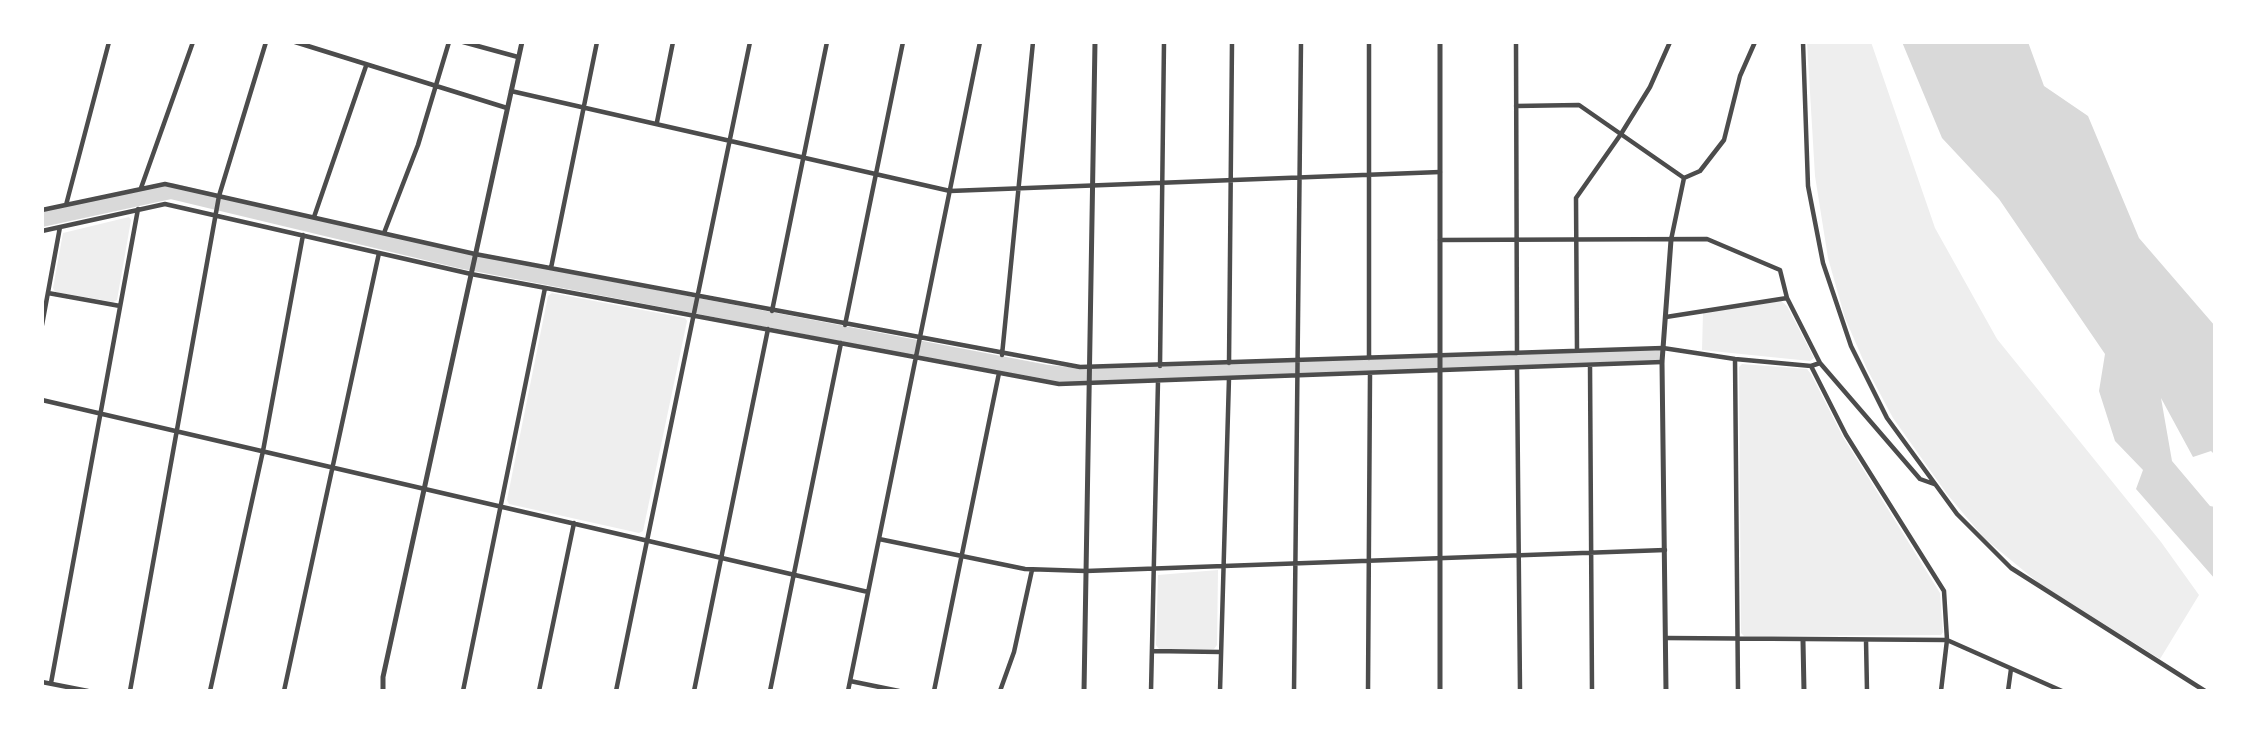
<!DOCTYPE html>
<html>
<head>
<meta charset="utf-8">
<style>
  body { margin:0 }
  #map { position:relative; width:2257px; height:733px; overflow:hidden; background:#fff; font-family:Quicksand,sans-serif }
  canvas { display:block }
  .frame { position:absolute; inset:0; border:44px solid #fff; pointer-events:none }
</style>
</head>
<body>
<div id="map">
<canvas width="2257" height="733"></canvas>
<div class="frame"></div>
</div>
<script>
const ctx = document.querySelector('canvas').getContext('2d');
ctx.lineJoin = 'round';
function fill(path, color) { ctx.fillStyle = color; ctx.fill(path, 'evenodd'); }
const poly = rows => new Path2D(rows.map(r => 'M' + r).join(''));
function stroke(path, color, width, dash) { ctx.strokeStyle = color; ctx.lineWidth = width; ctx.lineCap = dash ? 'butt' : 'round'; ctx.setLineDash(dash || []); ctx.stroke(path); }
const green = poly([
  [1807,42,1871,42,1935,228,1997,339,2161,542,2199,595,2160,659,2040,584,1984,538,1947,494,1893,418,1867,369,1845,318,1828,258,1815,176],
  [129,217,131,220,117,300,113,302,55,292,53,288,63,233],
  [552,293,685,318,687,321,643,531,639,533,509,504,507,500,548,296],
  [1781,301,1787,306,1814,358,1810,361,1702,350,1703,313],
  [1742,364,1807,369,1811,374,1843,437,1940,593,1943,632,1941,635,1744,636,1741,633,1739,367],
  [1218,570,1217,645,1214,649,1159,649,1156,645,1158,575]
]);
const water = poly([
  [1902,42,2028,42,2044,86,2088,116,2139,238,2215,326,2215,455,2211,451,2193,457,2161,398,2172,461,2210,506,2215,507,2215,579,2136,489,2143,470,2115,441,2099,391,2105,354,1999,199,1942,138]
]);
const river = poly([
  [42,219,171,191,463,261,1048,373,1078,376,1655,355]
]);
const minor = poly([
  [295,42,507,108],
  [463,42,518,57],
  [1369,42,1369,358],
  [1516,42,1517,353],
  [1803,42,1808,186,1823,263,1851,346,1887,418,1957,514,2011,568,2205,691],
  [511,91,950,191,1440,172],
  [1516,106,1579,105,1684,178],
  [657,122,673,42],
  [1684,178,1700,171,1724,140,1740,76,1755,42],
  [141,188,193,42],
  [66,205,109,42],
  [42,210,165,184,475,254,1080,367,1663,348,1735,359,1811,366,1820,363],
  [314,217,366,66],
  [42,231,165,204,471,274,1059,384,1662,362],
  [384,233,418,145,449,42],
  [1440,240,1707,239,1780,270,1787,298,1820,363,1920,479,1934,484],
  [1671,240,1684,178],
  [551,268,597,42],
  [48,293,120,306],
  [772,311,827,42],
  [1666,317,1787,298],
  [42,325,60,227],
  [845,325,903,42],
  [1577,351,1576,198,1621,134,1650,87,1670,42],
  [1002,355,1033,42],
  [1735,359,1738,691],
  [1229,363,1232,42],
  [1590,365,1592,691],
  [1160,366,1164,42],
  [1811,366,1846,435,1944,591,1947,640,1941,691],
  [1517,368,1520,691],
  [42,400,868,592],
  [879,539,1025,569,1086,571,1665,550],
  [1666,638,1947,640,2062,691],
  [1866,640,1867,691],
  [1152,651,1221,652],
  [850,681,899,691],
  [42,682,88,691],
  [51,683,138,209],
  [130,691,219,196,266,42],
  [210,691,263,451,303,235],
  [284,691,379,253],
  [463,691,545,288],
  [539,691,574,523],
  [616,691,750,42],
  [694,691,768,329],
  [770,691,841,343],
  [848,691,980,42],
  [934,691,999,373],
  [1000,691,1014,652,1032,570],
  [1151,691,1158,381],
  [1220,691,1229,378],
  [1294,691,1301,42],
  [1368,691,1370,374],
  [2008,691,2011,669]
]);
const tertiary = poly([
  [1440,42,1440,691],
  [1803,641,1804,691],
  [383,691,383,677,522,42],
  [1084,691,1095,42],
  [1666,691,1662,362,1671,240]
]);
fill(green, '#eee');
fill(water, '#d9d9d9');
stroke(river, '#d9d9d9', 16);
stroke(minor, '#4c4c4c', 4.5);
stroke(tertiary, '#4c4c4c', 5);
</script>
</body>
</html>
